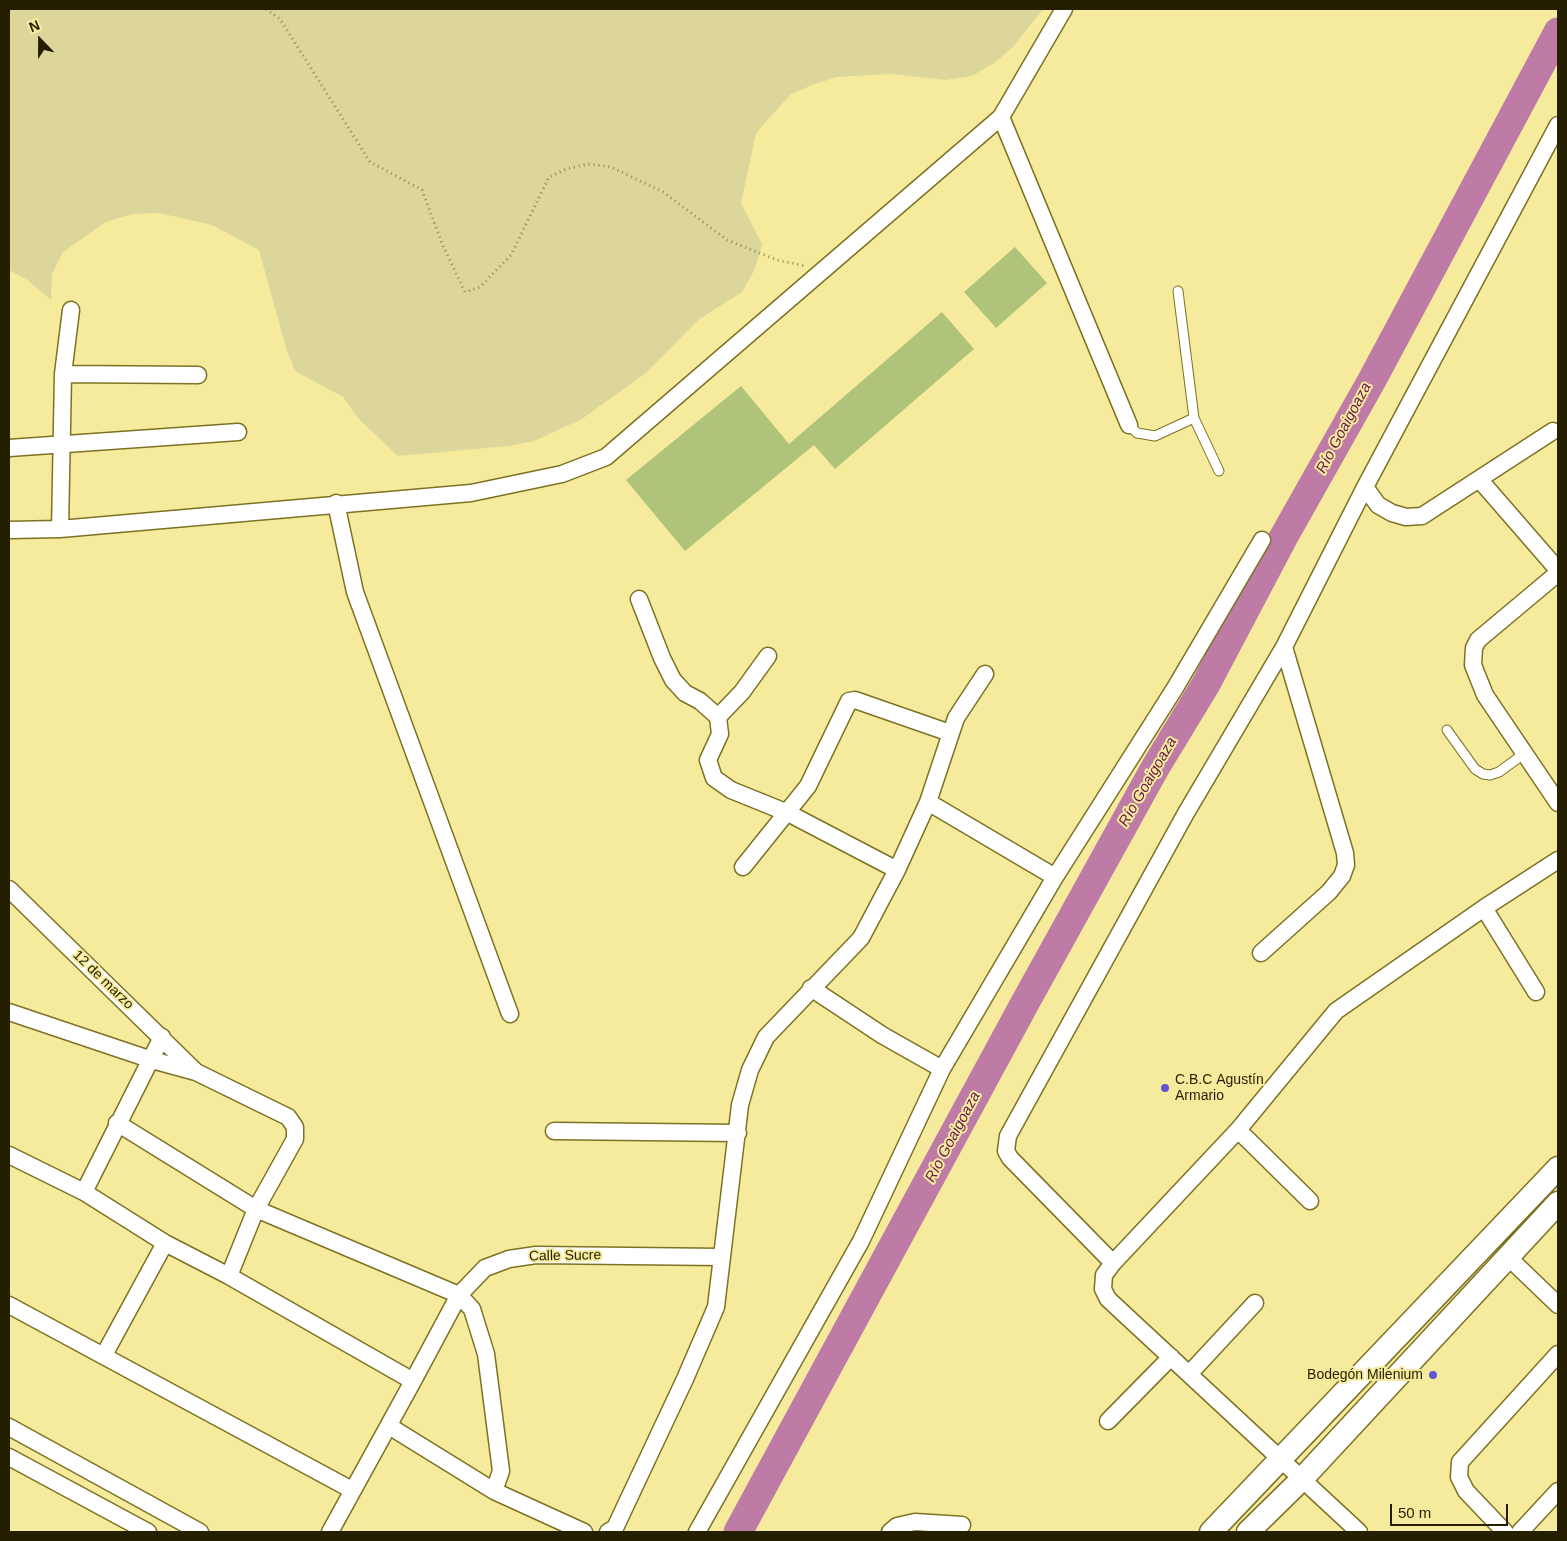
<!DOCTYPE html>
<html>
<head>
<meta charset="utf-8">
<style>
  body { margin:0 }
  #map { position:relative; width:1567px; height:1541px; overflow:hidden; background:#f6eb9d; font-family:Helvetica,sans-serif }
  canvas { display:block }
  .frame { position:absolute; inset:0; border:10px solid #241f00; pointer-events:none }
  .north { position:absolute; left:15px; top:15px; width:50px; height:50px; -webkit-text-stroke:4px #f6eb9d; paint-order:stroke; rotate:338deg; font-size:14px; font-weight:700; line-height:20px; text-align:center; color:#241f00 }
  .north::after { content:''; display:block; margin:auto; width:18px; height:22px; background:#241f00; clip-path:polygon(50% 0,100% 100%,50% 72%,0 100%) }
  .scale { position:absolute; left:1390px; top:1504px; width:118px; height:22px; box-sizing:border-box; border:2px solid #241f00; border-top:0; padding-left:6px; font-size:15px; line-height:18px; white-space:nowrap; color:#241f00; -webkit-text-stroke:4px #f6eb9d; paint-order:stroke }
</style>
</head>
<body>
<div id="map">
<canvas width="1567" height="1541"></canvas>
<div class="frame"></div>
<div class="north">N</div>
<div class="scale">50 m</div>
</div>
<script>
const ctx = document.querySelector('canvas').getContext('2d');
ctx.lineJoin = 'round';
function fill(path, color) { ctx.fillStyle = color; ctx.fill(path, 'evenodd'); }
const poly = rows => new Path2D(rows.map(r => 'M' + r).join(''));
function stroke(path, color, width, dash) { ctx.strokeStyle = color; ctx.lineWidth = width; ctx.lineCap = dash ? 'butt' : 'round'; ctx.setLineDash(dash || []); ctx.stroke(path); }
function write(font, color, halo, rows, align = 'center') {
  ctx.font = font + ' Helvetica,sans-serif'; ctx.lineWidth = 4; ctx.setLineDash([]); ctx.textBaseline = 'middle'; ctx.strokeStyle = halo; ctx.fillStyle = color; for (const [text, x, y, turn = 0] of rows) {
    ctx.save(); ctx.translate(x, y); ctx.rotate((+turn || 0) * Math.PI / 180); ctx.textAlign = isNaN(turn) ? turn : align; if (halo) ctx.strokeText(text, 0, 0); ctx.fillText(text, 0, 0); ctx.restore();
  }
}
const green = poly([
  [9,9,1043,9,1013,47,994,63,972,76,946,80,892,74,837,77,812,85,790,95,756,133,741,203,762,244,755,269,742,292,698,320,646,373,582,419,534,441,509,446,398,456,359,419,343,397,295,371,286,348,259,250,212,225,159,213,132,214,106,222,63,252,52,274,51,300,29,281,9,270]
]);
const river = poly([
  [738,1532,1026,1001,1155,768,1206,684,1283,538,1372,380,1558,32]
]);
const building = poly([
  [1015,247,1047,283,996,328,964,292],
  [942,312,974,349,835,469,814,445,685,551,626,480,741,386,789,444]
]);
const path = poly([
  [266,9,280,19,370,162,422,190,443,246,465,292,480,287,511,255,549,177,566,169,588,164,611,167,663,192,727,240,777,260,806,266]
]);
const service = poly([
  [1178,291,1194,418,1219,471],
  [1129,425,1137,433,1155,436,1194,418],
  [1447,730,1475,769,1483,774,1490,775,1499,772,1525,753]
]);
const minor = poly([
  [1001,117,1129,425],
  [63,374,198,375],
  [9,448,238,432],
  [1479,479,1558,570],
  [1365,487,1378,505,1392,513,1406,517,1422,516,1553,431],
  [336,503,355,592,510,1014],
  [60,529,63,374,71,310],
  [9,530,60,529,471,493,562,474,606,457,1001,117,1064,9],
  [1558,573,1478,640,1474,648,1473,665,1485,695,1558,803],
  [639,599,662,658,673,680,685,693,700,701,718,717,720,734,708,760,714,778,731,790,788,813,897,870],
  [718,717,742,692,768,656],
  [928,802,1055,877],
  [743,867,808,786,849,701,855,700,950,733],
  [9,889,195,1071],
  [1484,908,1536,992],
  [1261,953,1329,892,1342,876,1346,865,1345,853,1284,647],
  [811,988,882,1035,942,1069],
  [9,1012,152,1060,196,1072,288,1117,295,1127,295,1139,256,1209,229,1276],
  [117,1123,256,1209,459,1295,472,1309,486,1354,501,1471,494,1491],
  [1238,1130,1310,1201],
  [554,1131,738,1133],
  [9,1155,84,1192,165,1243,229,1276,413,1381,330,1532],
  [84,1192,162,1037],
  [1508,1257,1558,1305],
  [1113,1263,1010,1158,1006,1151,1008,1136,1186,813,1284,647,1365,487,1558,125],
  [9,1305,352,1490],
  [104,1355,165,1243],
  [1190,1373,1255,1303],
  [413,1381,459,1295,485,1268,509,1259,536,1255,722,1257],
  [1108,1421,1171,1357],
  [389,1426,494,1491,584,1532],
  [9,1427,200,1532],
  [9,1457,148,1532],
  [608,1532,615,1528,685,1379,716,1307,740,1105,750,1070,766,1037,861,938,897,870,928,802,956,718,985,674],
  [697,1532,861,1241,942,1069,1055,877,1175,688,1262,540],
  [890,1532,897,1526,915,1522,962,1525],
  [1359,1532,1108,1299,1103,1289,1104,1275,1113,1263,1238,1130,1336,1011,1484,908,1558,860],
  [1505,1532,1466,1491,1459,1477,1460,1462,1558,1354],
  [1520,1532,1558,1491]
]);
const secondary = poly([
  [1211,1532,1558,1168],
  [1248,1532,1302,1479,1558,1203]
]);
const markers = [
  [1165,1088,5,"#5f57d0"],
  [1433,1375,5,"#5f57d0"]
];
const streetNames = [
  ["12 de marzo",103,980,44],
  ["Calle Sucre",565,1256,-1]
];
const poiNames = [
  ["C.B.C Agustín",1175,1080],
  ["Armario",1175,1096],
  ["Bodegón Milenium",1423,1375,"right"]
];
const waterNames = [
  ["Río Goaigoaza",1344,428,-62],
  ["Río Goaigoaza",1148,782,-60],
  ["Río Goaigoaza",953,1137,-62]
];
fill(green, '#ddd69b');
stroke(river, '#be7ba6', 29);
fill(building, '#afc37a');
stroke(service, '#7d7223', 11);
stroke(minor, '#7d7223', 19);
stroke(secondary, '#7d7223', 25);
stroke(path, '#918952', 3, [1, 4]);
stroke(service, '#fff', 9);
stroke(minor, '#fff', 16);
stroke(secondary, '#fff', 22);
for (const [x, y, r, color] of markers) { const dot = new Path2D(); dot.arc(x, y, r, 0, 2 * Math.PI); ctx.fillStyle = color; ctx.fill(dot); stroke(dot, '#f6eb9d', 2); }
write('14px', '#241f00', '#f6eb9d', streetNames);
write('14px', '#241f00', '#f6eb9d', poiNames, 'left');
write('italic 15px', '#661650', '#f6eb9d', waterNames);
</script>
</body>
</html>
